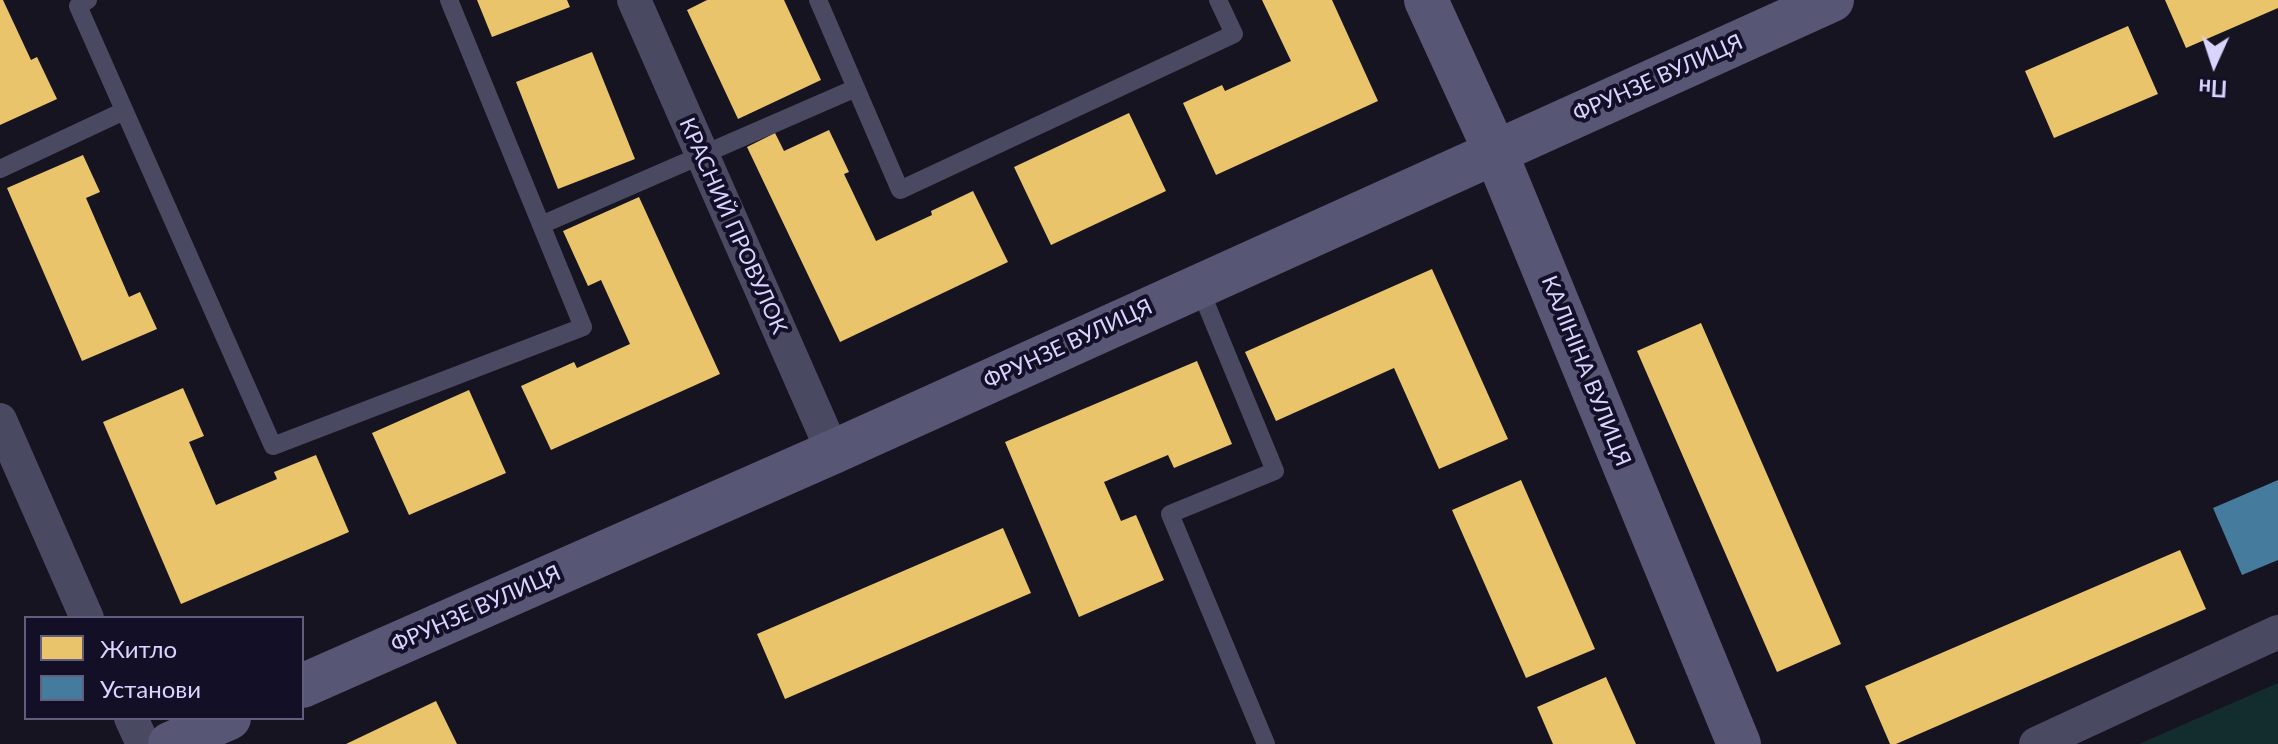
<!DOCTYPE html>
<html>
<head>
<meta charset="utf-8">
<style>
  body { margin:0 }
  #map { position:relative; width:2278px; height:744px; overflow:hidden; background:#161421; font-family:Lato,sans-serif }
  canvas { display:block }
  .legend { position:absolute; left:24px; top:616px; width:280px; height:104px; box-sizing:border-box; background:#130f26; border:2px solid #625e7d; margin:0; padding:10px 14px; list-style:none; font-size:24px; color:#d9d4ff }
  .legend li { display:flex; align-items:center; gap:16px; height:40px }
  .legend b { width:40px; border:2px solid #625e7d }
  .north { position:absolute; left:2174px; top:24px; width:80px; height:80px; -webkit-text-stroke:6px #130f26; paint-order:stroke; rotate:183deg; font-size:22px; font-weight:700; line-height:32px; text-align:center; color:#d9d4ff }
  .north::after { content:''; display:block; margin:auto; width:28px; height:36px; background:#d9d4ff; clip-path:polygon(50% 0,100% 100%,50% 72%,0 100%) }
</style>
</head>
<body>
<div id="map">
<canvas width="2278" height="744"></canvas>
<ul class="legend">
<li><b style="height:22px;background:#e9c46a"></b>Житло</li>
<li><b style="height:22px;background:#457b9d"></b>Установи</li>
</ul>
<div class="north">Пн</div>
</div>
<script>
const ctx = document.querySelector('canvas').getContext('2d');
ctx.lineJoin = 'round';
function fill(path, color) { ctx.fillStyle = color; ctx.fill(path, 'evenodd'); }
const poly = rows => new Path2D(rows.map(r => 'M' + r).join(''));
function stroke(path, color, width, dash) { ctx.strokeStyle = color; ctx.lineWidth = width; ctx.lineCap = dash ? 'butt' : 'round'; ctx.setLineDash(dash || []); ctx.stroke(path); }
function write(font, color, halo, rows, align = 'center') {
  ctx.font = font + ' Lato,sans-serif'; ctx.lineWidth = 8; ctx.setLineDash([]); ctx.textBaseline = 'middle'; ctx.strokeStyle = halo; ctx.fillStyle = color; for (const [text, x, y, turn = 0] of rows) {
    ctx.save(); ctx.translate(x, y); ctx.rotate((+turn || 0) * Math.PI / 180); ctx.textAlign = isNaN(turn) ? turn : align; if (halo) ctx.strokeText(text, 0, 0); ctx.fillText(text, 0, 0); ctx.restore();
  }
}
const green = poly([
  [2278,683,2278,744,2139,744]
]);
const homes = poly([
  [0,0,3,0,31,60,37,57,57,99,0,125],
  [477,0,567,0,570,7,492,37],
  [707,0,784,0,821,80,738,119,687,10],
  [1262,0,1332,0,1378,101,1216,175,1183,103,1222,85,1225,91,1291,61],
  [2165,0,2278,0,2278,8,2186,48],
  [2128,26,2158,94,2054,138,2025,71],
  [592,52,635,159,558,189,516,82],
  [1129,113,1166,191,1051,245,1014,167],
  [829,130,849,172,844,174,876,241,932,215,931,211,973,191,1008,262,840,342,747,147,775,133,784,151],
  [83,155,100,192,86,198,129,297,140,292,157,329,82,361,7,188],
  [639,197,720,374,551,450,521,386,574,362,577,368,630,344,601,280,588,286,563,231],
  [1432,269,1508,439,1439,469,1394,368,1276,421,1245,352],
  [1701,323,1841,644,1777,672,1637,351],
  [1197,361,1232,444,1174,468,1168,455,1104,482,1121,521,1136,515,1164,580,1079,617,1005,442],
  [183,388,204,436,189,442,216,505,277,479,274,472,316,455,349,532,181,604,103,422],
  [469,390,506,473,409,515,372,433],
  [1521,480,1595,649,1526,678,1452,510],
  [1003,528,1031,593,785,699,757,634],
  [2180,550,2206,609,1896,744,1890,744,1865,686],
  [1606,677,1636,744,1553,744,1537,707],
  [436,701,457,744,346,744]
]);
const public = poly([
  [2278,480,2278,560,2242,575,2213,508]
]);
const lane = poly([
  [88,0,78,6,273,446,583,327,449,0],
  [818,0,856,88],
  [0,169,124,111],
  [541,225,856,88,900,190,1234,34,1218,0],
  [1199,287,1275,471,1170,514,1266,744]
]);
const street = poly([
  [634,0,833,452],
  [0,420,87,618],
  [131,718,143,744],
  [2036,744,2278,632]
]);
const secondary = poly([
  [1426,0,1495,151,1739,744],
  [302,686,833,452,1832,0],
  [170,744,229,718]
]);
const streetNames = [
  ["ФРУНЗЕ ВУЛИЦЯ",1658,78,-24],
  ["КРАСНИЙ ПРОВУЛОК",733,226,66],
  ["ФРУНЗЕ ВУЛИЦЯ",1068,344,-25],
  ["КАЛІНІНА ВУЛИЦЯ",1586,371,68],
  ["ФРУНЗЕ ВУЛИЦЯ",476,609,-24]
];
fill(green, '#132c2d');
fill(homes, '#e9c46a');
fill(public, '#457b9d');
stroke(lane, '#4a4962', 18);
stroke(street, '#4a4962', 34);
stroke(secondary, '#575674', 44);
write('22px', '#d9d4ff', '#130f26', streetNames);
</script>
</body>
</html>
